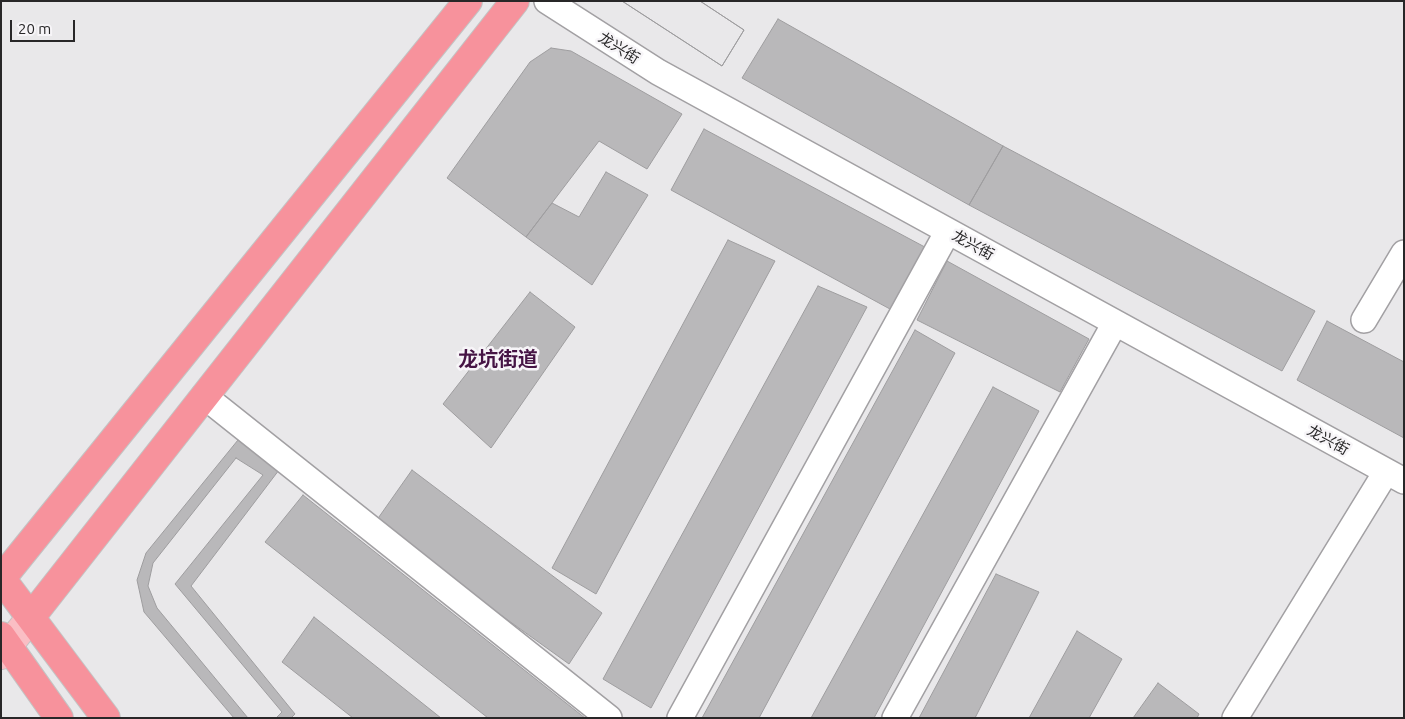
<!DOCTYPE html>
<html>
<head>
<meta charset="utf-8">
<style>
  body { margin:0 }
  #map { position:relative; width:1405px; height:719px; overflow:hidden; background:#e9e8ea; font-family:Ubuntu,sans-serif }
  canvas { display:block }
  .frame { position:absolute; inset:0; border:2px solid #282728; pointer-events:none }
  .scale { position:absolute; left:10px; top:20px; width:65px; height:22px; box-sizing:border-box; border:2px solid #282728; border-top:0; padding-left:6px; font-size:15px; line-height:18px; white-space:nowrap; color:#282728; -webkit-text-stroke:4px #f7f5f8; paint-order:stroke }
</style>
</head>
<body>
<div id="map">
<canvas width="1405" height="719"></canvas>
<div class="frame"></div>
<div class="scale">20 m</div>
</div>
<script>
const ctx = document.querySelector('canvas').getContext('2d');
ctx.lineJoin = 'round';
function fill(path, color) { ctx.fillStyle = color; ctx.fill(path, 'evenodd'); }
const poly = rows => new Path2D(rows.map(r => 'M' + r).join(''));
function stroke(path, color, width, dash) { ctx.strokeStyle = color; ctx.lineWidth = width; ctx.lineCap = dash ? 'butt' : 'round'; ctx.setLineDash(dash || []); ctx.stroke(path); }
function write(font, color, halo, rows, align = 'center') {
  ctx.font = font + ' Ubuntu,"Noto Sans SC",sans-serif'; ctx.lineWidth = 5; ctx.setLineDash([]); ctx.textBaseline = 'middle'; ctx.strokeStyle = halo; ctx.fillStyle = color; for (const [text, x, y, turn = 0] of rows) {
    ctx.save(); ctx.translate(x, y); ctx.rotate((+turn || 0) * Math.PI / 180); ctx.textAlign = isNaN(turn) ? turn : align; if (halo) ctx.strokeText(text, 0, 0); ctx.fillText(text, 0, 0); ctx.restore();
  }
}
const building = poly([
  [622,1,700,1,744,30,722,66,622,1],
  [622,1,700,1,744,30,722,66,622,1],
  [778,19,1003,146,969,205,742,78,778,19],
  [551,48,571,51,682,114,647,169,599,141,526,237,447,178,530,62,551,48],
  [704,129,936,253,901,315,671,190,704,129],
  [1003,146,1315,311,1282,371,969,205,1003,146],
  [606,172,648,195,592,285,526,237,552,203,579,217,606,172],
  [728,240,775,261,596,594,552,568,728,240],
  [947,261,1089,339,1060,392,917,320,947,261],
  [818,286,867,307,651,708,603,679,818,286],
  [530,292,575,327,491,448,443,404,530,292],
  [1327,321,1404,362,1404,438,1297,380,1327,321],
  [915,330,955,353,759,718,702,718,915,330],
  [993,387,1039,411,874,718,811,718,993,387],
  [238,440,279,470,191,586,295,714,291,718,234,718,144,612,137,580,146,553,238,440],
  [236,458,263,475,175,584,282,712,276,718,248,718,157,608,148,586,153,563,236,458],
  [412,470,602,613,569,664,374,524,412,470],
  [303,495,585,718,488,718,265,542,303,495],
  [996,574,1039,592,975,718,919,718,996,574],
  [314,617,441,718,353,718,282,662,314,617],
  [1077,631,1122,659,1089,718,1029,718,1077,631],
  [1158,683,1199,714,1197,718,1133,718,1158,683]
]);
const minor = poly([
  [547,1,658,72,1404,481],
  [1364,320,1404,253],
  [204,396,609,718],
  [680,718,948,231],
  [895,718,1115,323],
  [1235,718,1386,472]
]);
const major = poly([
  [1,655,31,617]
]);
const highway = poly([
  [1,578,106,718],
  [2,578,468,1],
  [31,617,515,1],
  [1,636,59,718]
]);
const streetNames = [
  ["龙兴街",619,48,32],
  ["龙兴街",973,245,29],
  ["龙兴街",1328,440,29]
];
const districtNames = [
  ["龙坑街道",498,359]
];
fill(building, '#b9b8ba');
stroke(building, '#9e9d9f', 1);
stroke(minor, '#a2a0a3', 28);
stroke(major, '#c3c3c3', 30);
stroke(highway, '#c3c3c3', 30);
stroke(minor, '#fff', 25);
stroke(major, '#fabec4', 28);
stroke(highway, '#f7929c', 28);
write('15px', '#282728', '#f7f5f8', streetNames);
write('bold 20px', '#461545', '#f7f5f8', districtNames);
</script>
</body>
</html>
